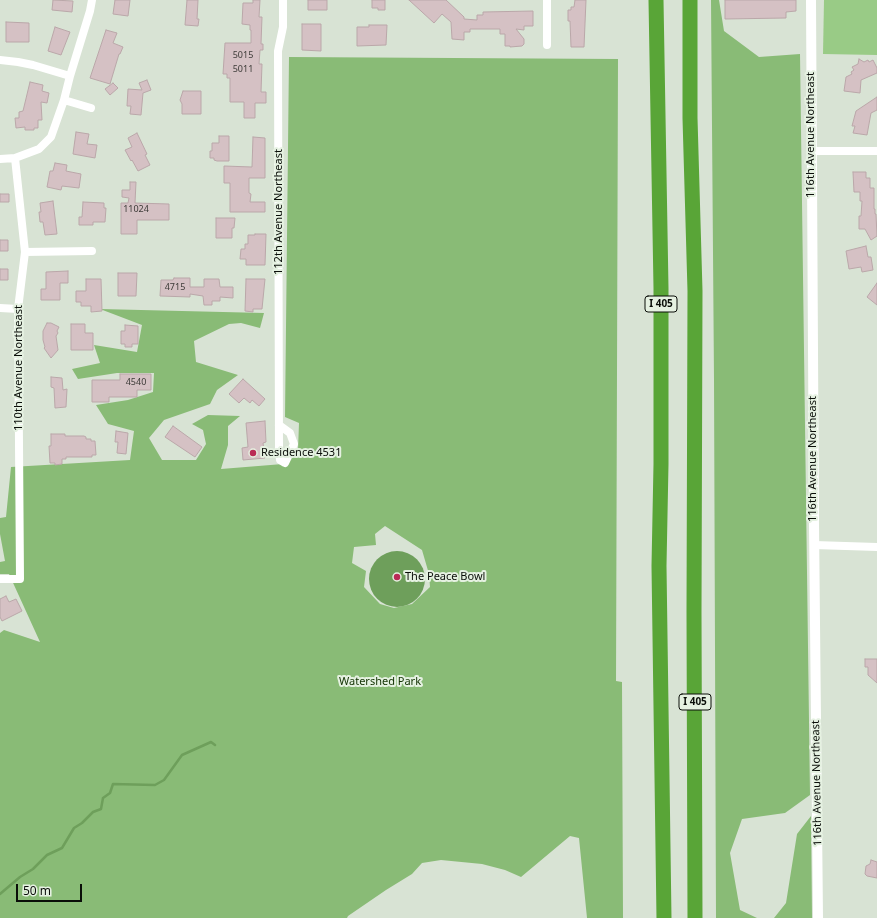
<!DOCTYPE html>
<html>
<head>
<meta charset="utf-8">
<style>
  body { margin:0 }
  #map { position:relative; width:877px; height:918px; overflow:hidden; background:#d8e3d4; font-family:"Noto Sans",sans-serif }
  canvas { display:block }
  .scale { position:absolute; left:16px; top:884px; width:66px; height:18px; box-sizing:border-box; border:2px solid #0a0e09; border-top:0; padding-left:5px; font-size:12px; line-height:14px; white-space:nowrap; color:#0a0e09; -webkit-text-stroke:3px #e5f1e1; paint-order:stroke }
</style>
</head>
<body>
<div id="map">
<canvas width="877" height="918"></canvas>
<div class="scale">50 m</div>
</div>
<script>
const ctx = document.querySelector('canvas').getContext('2d');
ctx.lineJoin = 'round';
function fill(path, color) { ctx.fillStyle = color; ctx.fill(path, 'evenodd'); }
const poly = rows => new Path2D(rows.map(r => 'M' + r).join(''));
function stroke(path, color, width, dash) { ctx.strokeStyle = color; ctx.lineWidth = width; ctx.lineCap = dash ? 'butt' : 'round'; ctx.setLineDash(dash || []); ctx.stroke(path); }
function write(font, color, halo, rows, align = 'center') {
  ctx.font = font + ' "Noto Sans",sans-serif'; ctx.lineWidth = 4; ctx.setLineDash([]); ctx.textBaseline = 'middle'; ctx.strokeStyle = halo; ctx.fillStyle = color; for (const [text, x, y, turn = 0] of rows) {
    ctx.save(); ctx.translate(x, y); ctx.rotate((+turn || 0) * Math.PI / 180); ctx.textAlign = isNaN(turn) ? turn : align; if (halo) ctx.strokeText(text, 0, 0); ctx.fillText(text, 0, 0); ctx.restore();
  }
}
const green = poly([
  [824,0,877,0,877,55,823,54]
]);
const forest = poly([
  [711,0,719,0,724,31,759,57,800,54,810,795,785,813,742,819,730,853,740,910,757,918,716,918,714,379],
  [289,57,618,59,616,681,622,682,623,918,587,918,579,838,570,836,521,877,505,870,482,864,441,860,422,863,412,874,386,890,348,916,347,918,0,918,0,633,4,630,40,642,9,574,0,574,0,562,5,561,0,534,0,518,6,517,11,467,130,460,134,431,108,424,96,405,128,400,153,392,154,373,117,373,78,379,72,369,100,363,94,345,137,352,142,325,100,309,264,313,260,328,241,323,229,324,194,341,196,362,238,375,217,390,210,404,164,420,149,438,162,460,196,460,206,444,203,430,192,424,208,415,240,416,228,426,228,445,221,469,283,464,298,450,299,423,285,417],
  [385,526,422,550,429,574,430,587,412,604,394,608,380,604,364,587,366,571,352,563,354,547,376,545,375,534],
  [811,816,812,918,774,918,786,903,797,834]
]);
const water = poly([
  '369 579a28 28 0 1 1 56 0a28 28 0 1 1-56 0Z'
]);
const stream = poly([
  [0,894,20,877,33,869,47,855,62,848,74,828,82,823,93,812,101,809,103,798,110,793,113,784,155,785,164,780,182,755,211,742,215,745]
]);
const building = poly([
  [53,0,73,1,72,12,52,10,53,0],
  [115,0,130,0,128,16,113,14,115,0],
  [187,0,198,0,197,19,199,19,198,26,185,25,187,0],
  [253,0,260,0,259,17,262,17,261,44,263,44,263,50,260,50,259,64,262,64,261,92,266,92,266,103,255,103,255,118,244,118,244,102,230,102,230,78,227,78,227,74,223,74,225,43,251,43,251,30,250,30,250,25,242,24,243,3,253,3,253,0],
  [308,0,327,0,327,10,308,10,308,0],
  [372,0,385,0,385,10,378,10,378,8,372,8,372,0],
  [409,0,446,0,464,17,464,19,477,20,477,15,483,15,483,12,533,11,533,26,524,26,524,30,516,29,524,39,524,44,522,46,510,47,510,46,505,46,505,34,500,34,500,29,470,29,470,32,464,32,464,40,452,39,451,22,442,14,434,23,409,0],
  [575,0,586,0,584,47,571,47,570,21,568,21,568,10,571,10,571,7,574,7,575,0],
  [725,0,796,0,796,11,786,12,786,18,725,19,725,0],
  [6,22,29,23,29,42,6,42,6,22],
  [302,24,321,24,321,51,302,50,302,24],
  [369,25,387,25,386,45,357,46,357,27,369,27,369,25],
  [55,27,70,32,61,55,48,51,55,27],
  [106,30,117,33,113,43,123,47,120,54,119,54,110,84,90,78,106,30],
  [859,59,864,62,868,60,869,62,873,60,877,68,877,73,861,80,860,93,844,91,846,77,852,74,851,72,854,70,852,67,858,64,859,59],
  [147,80,151,90,143,93,141,115,130,114,131,106,127,106,128,89,142,90,139,83,147,80],
  [30,82,43,85,42,91,49,93,47,103,41,102,42,120,38,120,38,128,34,128,34,130,25,130,25,127,16,128,15,118,19,118,19,112,23,111,30,82],
  [113,83,118,88,110,95,105,89,113,83],
  [183,91,201,91,201,114,182,114,182,104,180,100,183,91],
  [877,97,877,110,871,113,867,135,853,133,855,126,852,126,856,111,877,97],
  [76,132,89,134,87,144,97,145,95,158,73,154,76,132],
  [137,133,147,154,145,155,150,165,138,171,132,160,131,161,125,150,132,147,128,138,137,133],
  [219,136,229,136,229,161,217,161,214,160,214,158,210,158,210,151,212,151,212,143,219,143,219,136],
  [253,137,265,138,265,178,249,178,249,193,251,194,250,202,265,202,265,212,230,212,230,183,224,183,224,166,252,167,253,137],
  [55,163,67,165,66,171,81,174,79,188,62,186,61,190,47,187,50,171,53,171,55,163],
  [853,172,866,172,866,178,870,178,870,188,874,188,874,209,875,209,875,214,876,214,877,236,871,240,865,229,859,229,859,216,861,216,862,201,860,201,860,192,854,192,853,172],
  [130,182,136,182,135,203,169,204,169,220,137,220,137,234,121,234,121,203,128,203,129,198,122,197,122,190,130,190,130,182],
  [0,194,9,194,9,202,0,202,0,194],
  [53,201,57,234,45,235,43,222,40,222,39,212,41,212,40,203,53,201],
  [83,202,104,203,104,208,106,208,105,222,93,222,93,225,79,225,79,217,82,217,83,202],
  [216,218,235,218,234,228,232,228,232,238,216,238,216,218],
  [255,234,266,234,265,265,246,265,246,259,240,259,241,249,245,249,245,244,248,244,248,235,255,235,255,234],
  [0,240,8,240,8,251,0,251,0,240],
  [866,246,868,257,871,257,873,270,862,272,861,267,849,269,846,251,866,246],
  [0,269,8,269,8,280,0,280,0,269],
  [68,271,68,283,60,283,60,300,41,300,41,289,46,289,46,272,68,271],
  [118,273,137,273,136,296,118,296,118,273],
  [174,278,190,278,190,287,204,287,204,279,219,279,220,287,233,287,233,298,220,297,220,301,212,301,212,305,204,305,203,296,190,294,190,297,160,296,161,280,173,280,174,278],
  [86,279,101,279,102,311,91,312,91,306,81,306,81,302,76,302,76,291,86,291,86,279],
  [246,279,265,279,262,309,253,309,253,312,245,311,246,279],
  [877,283,877,305,867,297,877,283],
  [47,323,51,323,59,327,57,331,58,333,56,336,58,350,51,358,44,348,45,347,43,340,43,331,47,323],
  [71,324,85,324,85,333,93,333,93,350,71,350,71,324],
  [125,325,138,326,138,344,132,344,132,347,125,347,125,344,121,344,121,331,125,331,125,325],
  [120,374,151,374,151,390,137,390,137,397,109,397,109,402,92,402,92,380,120,380,120,374],
  [51,377,62,378,63,390,67,389,66,407,55,408,54,388,51,387,51,377],
  [243,379,265,399,259,406,252,400,250,403,244,398,239,403,229,394,243,379],
  [265,421,266,442,263,443,265,458,243,460,242,448,248,447,246,423,265,421],
  [173,426,202,447,195,457,165,437,173,426],
  [116,431,128,433,126,454,117,453,118,442,115,442,116,431],
  [51,434,65,434,65,436,84,436,86,437,86,439,91,439,91,441,95,441,96,455,92,455,92,457,66,457,66,459,62,459,62,464,55,465,55,463,50,463,49,446,51,446,51,434],
  [6,596,9,602,16,599,22,611,2,621,0,617,0,599,6,596],
  [865,659,877,659,877,683,868,675,868,667,865,667,865,659],
  [871,860,877,862,877,878,867,876,865,874,866,866,870,864,871,860]
]);
const minor = poly([
  [547,45,547,0],
  [0,60,18,62,33,65,70,76],
  [64,100,91,108],
  [811,151,877,151],
  [0,159,15,158,39,149,51,137,64,100,70,76,90,11,92,0],
  [25,252,92,251],
  [0,308,18,309],
  [279,425,290,433,294,444,285,463,280,460,279,452,278,51,283,27,283,0],
  [814,545,877,547],
  [0,579,20,579,18,309,25,252,15,158]
]);
const tertiary = poly([
  [811,0,814,524,818,918]
]);
const motorway = poly([
  [656,0,661,288,661,464,659,566,664,918],
  [690,0,690,118,695,291,694,611,695,918]
]);
const markers = [
  [253,453,4,"#ba2b56"],
  [397,577,4,"#ba2b56"]
];
const numberNames = [
  ["5015",243,55],
  ["5011",243,69],
  ["11024",136,209],
  ["4715",175,287],
  ["4540",136,382]
];
const shields = [
  [661,304,32],
  [695,702,32]
];
const shieldNames = [
  ["I 405",661,304],
  ["I 405",695,702]
];
const streetNames = [
  ["116th Avenue Northeast",811,135,-90],
  ["112th Avenue Northeast",279,212,-90],
  ["110th Avenue Northeast",19,368,-90],
  ["116th Avenue Northeast",813,459,-90],
  ["116th Avenue Northeast",817,783,-91]
];
const poiNames = [
  ["Residence 4531",261,453],
  ["The Peace Bowl",405,577]
];
const parkNames = [
  ["Watershed Park",380,682]
];
fill(green, '#99cb86');
fill(forest, '#89bb76');
fill(water, '#6e9f5b');
stroke(stream, '#6e9f5b', 2.5);
fill(building, '#d5c1c4');
stroke(building, '#baa7a9', 1);
stroke(minor, '#fff', 8);
stroke(tertiary, '#fff', 10);
stroke(motorway, '#59a537', 15);
for (const [x, y, r, color] of markers) { const dot = new Path2D(); dot.arc(x, y, r, 0, 2 * Math.PI); ctx.fillStyle = color; ctx.fill(dot); stroke(dot, '#e5f1e1', 1.5); }
write('9px', '#3d3b38', null, numberNames);
for (const [x, y, w] of shields) { const box = new Path2D(); box.roundRect(x - w / 2, y - 8, w, 16, 3); ctx.fillStyle = '#e5f1e1'; ctx.fill(box); stroke(box, '#0a0e09', 1); }
write('bold 10px', '#0a0e09', null, shieldNames);
write('11px', '#0a0e09', '#e5f1e1', streetNames);
write('11px', '#0a0e09', '#e5f1e1', poiNames, 'left');
write('11px', '#123202', '#e5f1e1', parkNames);
</script>
</body>
</html>
